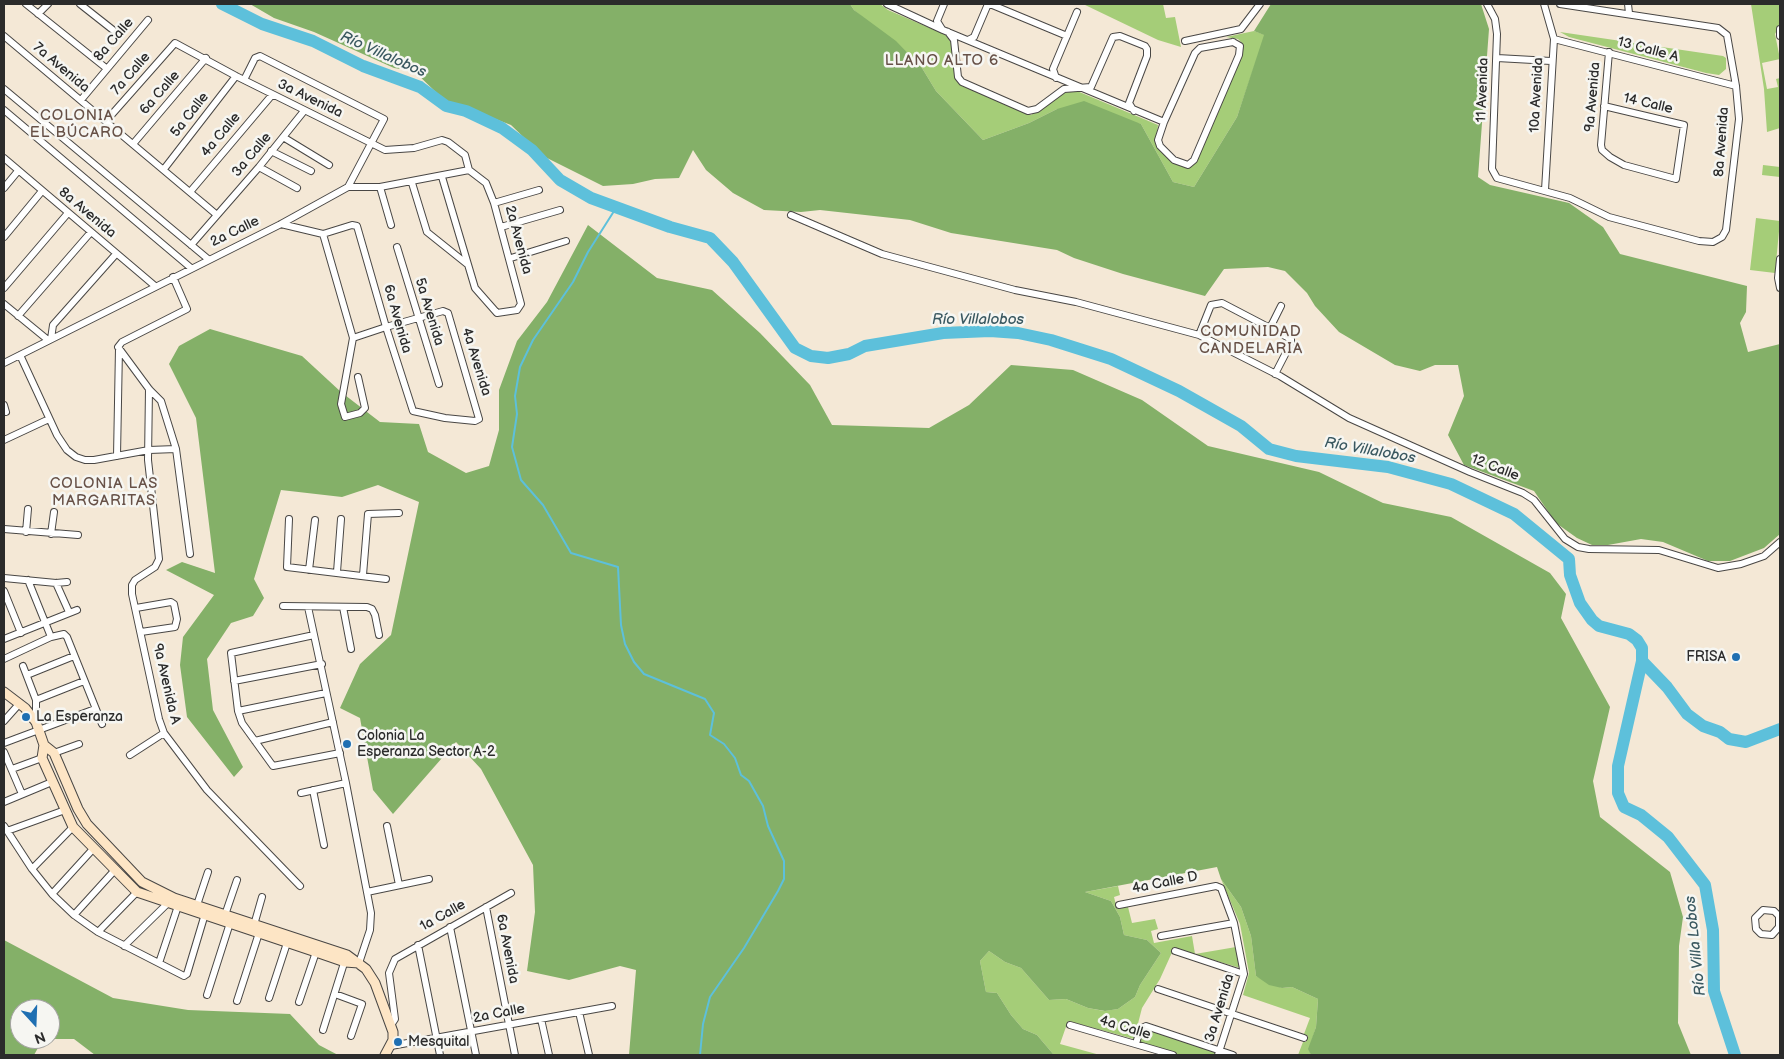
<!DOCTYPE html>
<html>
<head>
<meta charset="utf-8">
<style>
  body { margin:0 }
  #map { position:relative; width:1784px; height:1059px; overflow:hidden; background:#f4e8d6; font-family:"Balsamiq Sans",sans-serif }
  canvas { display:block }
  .frame { position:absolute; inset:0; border:5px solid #2b2b2b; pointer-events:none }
  .north { position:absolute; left:10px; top:999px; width:50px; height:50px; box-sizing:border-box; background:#f6f6f2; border:1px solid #a5a5a2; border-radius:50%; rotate:160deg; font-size:14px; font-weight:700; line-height:20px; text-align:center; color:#2b2b2b }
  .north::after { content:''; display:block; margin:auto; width:18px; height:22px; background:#1f6fb2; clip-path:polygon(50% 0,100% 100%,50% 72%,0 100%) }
</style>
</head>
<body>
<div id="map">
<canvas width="1784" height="1059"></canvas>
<div class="frame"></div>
<div class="north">N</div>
</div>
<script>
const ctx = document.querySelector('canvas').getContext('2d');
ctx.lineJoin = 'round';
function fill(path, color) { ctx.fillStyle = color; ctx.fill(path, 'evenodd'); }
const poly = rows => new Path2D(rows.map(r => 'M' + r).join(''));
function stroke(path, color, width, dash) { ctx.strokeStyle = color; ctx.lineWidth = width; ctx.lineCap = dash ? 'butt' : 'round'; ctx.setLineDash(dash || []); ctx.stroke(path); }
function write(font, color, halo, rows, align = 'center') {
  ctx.font = font + ' "Balsamiq Sans",sans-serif'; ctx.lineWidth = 5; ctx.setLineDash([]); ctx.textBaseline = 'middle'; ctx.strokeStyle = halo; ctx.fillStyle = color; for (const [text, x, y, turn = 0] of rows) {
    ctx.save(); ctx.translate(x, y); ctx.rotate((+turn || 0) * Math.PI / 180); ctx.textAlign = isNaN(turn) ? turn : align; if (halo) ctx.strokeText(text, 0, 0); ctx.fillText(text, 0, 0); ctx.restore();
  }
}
const green = poly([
  [850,4,880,4,888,10,946,35,952,44,956,80,962,86,1031,115,1062,93,1077,91,1158,125,1156,145,1169,160,1190,167,1197,160,1243,51,1243,44,1238,39,1226,37,1254,31,1265,35,1237,117,1194,187,1173,182,1141,124,1057,109,1029,123,983,140,936,91,922,68,854,10],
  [1083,4,1163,4,1166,18,1175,17,1181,47,1158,40],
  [1751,4,1780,4,1780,25,1775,34,1780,59,1762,63,1767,89,1778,87,1776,79,1780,78,1780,128,1767,132,1764,89],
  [1560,32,1723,56,1726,58,1726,69,1719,75,1706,73,1569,37],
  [1763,165,1780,167,1780,177,1762,175],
  [1756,218,1780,221,1775,273,1750,270],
  [1221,879,1241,907,1251,936,1256,976,1282,988,1292,987,1318,999,1316,1027,1309,1049,1311,1055,1298,1055,1303,1042,1306,1042,1308,1036,1304,1034,1310,1018,1243,995,1249,973,1245,951,1240,924],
  [1118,886,1120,895,1114,897,1117,909,1128,907,1132,923,1155,919,1158,929,1151,931,1154,943,1192,936,1195,954,1236,947,1240,968,1174,948,1160,979,1142,1008,1134,1039,1068,1021,1060,1044,1100,1055,1054,1055,1037,1035,1023,1029,1011,1015,997,993,986,992,980,961,989,951,1005,962,1021,968,1049,1000,1066,999,1088,1008,1104,1011,1118,1009,1135,997,1140,985,1161,953,1147,940,1124,935,1120,917,1111,901,1085,892],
  [1146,1026,1233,1055,1173,1055,1136,1044]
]);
const forest = poly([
  [250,4,850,4,854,10,896,41,922,68,936,91,983,140,1029,123,1057,109,1084,101,1141,124,1173,182,1194,187,1237,117,1264,35,1254,31,1271,4,1481,4,1489,29,1478,177,1490,185,1569,203,1603,227,1620,254,1747,286,1746,312,1740,323,1748,352,1780,344,1780,534,1764,548,1730,561,1708,561,1663,542,1641,539,1608,545,1592,545,1577,538,1556,523,1534,491,1464,465,1448,435,1464,396,1458,365,1435,365,1420,371,1395,365,1339,332,1315,306,1307,293,1285,271,1268,267,1224,269,1205,296,1123,274,1074,258,1057,250,951,233,910,220,820,210,801,212,764,210,733,193,706,170,693,150,679,178,655,179,633,184,603,186,543,156,511,125,443,99,414,71,394,68,314,32,274,18],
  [588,225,657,278,712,290,760,333,810,385,832,425,929,428,969,405,1011,365,1073,370,1142,400,1208,446,1319,472,1383,503,1451,517,1550,573,1566,594,1561,618,1610,707,1593,781,1600,817,1670,872,1683,917,1679,946,1678,1023,1691,1055,1311,1055,1308,1049,1316,1027,1318,999,1292,987,1282,988,1269,985,1256,976,1251,936,1241,907,1221,879,1217,867,1085,892,1111,901,1120,917,1124,935,1147,940,1161,953,1140,985,1135,997,1118,1009,1105,1011,1088,1008,1066,999,1049,1000,1021,968,1005,962,989,951,980,961,986,992,997,993,1011,1015,1023,1029,1037,1035,1054,1055,629,1055,636,970,620,966,569,980,527,971,535,912,533,865,481,769,456,742,393,814,373,790,360,718,340,708,360,664,391,635,419,502,378,485,342,497,281,490,254,579,264,598,253,616,231,623,207,659,213,710,243,767,234,777,187,717,180,665,183,637,214,595,166,570,182,562,215,573,196,418,169,364,179,346,210,329,302,356,341,392,380,422,419,424,428,452,466,473,489,466,499,430,499,390,517,341,547,302],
  [4,940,113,998,188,1010,290,1014,319,1045,338,1055,95,1055,74,1039,50,1039,50,1009,20,1009,20,1039,43,1039,34,1055,4,1055]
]);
const stream = poly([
  [616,208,588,252,573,282,533,340,520,367,515,396,517,414,512,447,521,480,543,505,571,553,618,567,621,625,625,644,634,662,644,674,705,699,714,713,710,735,724,744,735,758,741,775,749,781,763,806,768,826,784,861,784,879,778,891,744,948,710,997,703,1024,700,1055]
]);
const river = poly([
  [222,4,262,24,313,41,363,66,420,87,446,106,466,111,502,128,532,150,560,180,591,198,670,227,710,238,733,262,795,348,811,356,828,358,849,354,865,346,943,333,990,331,1018,333,1051,340,1111,359,1179,391,1241,426,1269,449,1296,456,1388,467,1451,484,1514,514,1569,559,1570,575,1580,603,1592,620,1599,626,1629,634,1637,640,1642,648,1642,661,1618,766,1618,793,1624,807,1641,815,1668,837,1705,885,1713,930,1714,991,1735,1055],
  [1642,661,1667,687,1687,714,1703,726,1720,732,1729,739,1746,742,1780,729]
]);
const minor = poly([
  [26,4,106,68],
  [80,4,113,30],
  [887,4,943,30,1164,122],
  [990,4,1067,36],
  [1487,4,1495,19,1497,34,1492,169,1497,178,1570,198,1609,217,1699,241,1713,242,1722,237,1726,230,1739,119,1736,86,1727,35,1718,28,1560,4],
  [1544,4,1554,39,1545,190],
  [1628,4,1629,13],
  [38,14,48,4],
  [942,29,937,21,944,4],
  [1780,29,1780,36],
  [948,32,954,40,958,77,962,82,1028,111,1037,109,1064,89,1091,87,1113,37,1120,36,1145,46,1147,49,1147,56,1129,103,1134,111],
  [4,36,217,215],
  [1554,39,1736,86],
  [968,40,974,37,988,4],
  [1185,41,1241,29,1260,4],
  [1233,42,1240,46,1239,55,1194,160,1188,165,1174,160,1160,146,1158,140,1164,122,1195,53,1200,48,1233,42],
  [1497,58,1551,61],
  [1056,78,1053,69,1077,12],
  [244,80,255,58,260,56,384,119,348,187],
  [4,89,208,259],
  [81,100,148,20],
  [1604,106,1684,125,1676,179,1624,165,1610,157,1602,150,1601,145,1609,52],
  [4,110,191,268],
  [106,121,175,43,236,76,385,150,414,148,442,140,448,142,465,155,469,170],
  [283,137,329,165],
  [133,144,206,58],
  [271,151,311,171],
  [4,158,155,286],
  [259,167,297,188],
  [164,169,236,76],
  [412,183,427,232,467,264],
  [380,187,391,225],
  [4,188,18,171],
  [190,192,272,95],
  [494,203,539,190],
  [791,215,882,254,1015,290,1076,302,1199,335,1280,376,1349,418,1470,472,1523,493,1534,500,1565,539,1578,547,1589,549,1659,550,1718,568,1741,564,1764,556,1780,542],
  [281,224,323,234,352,225,357,226,386,327,413,411,445,418,475,421,479,419,448,313,443,311,386,327,353,338],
  [501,227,560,210],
  [323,234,353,338,341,404,345,417,360,413,365,408,358,377],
  [4,237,42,191],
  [191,245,259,167,304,111],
  [397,247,439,384],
  [511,258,566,241],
  [1780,259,1778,278,1780,288],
  [173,277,187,309,122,342,118,347,149,389,161,401,176,449,190,554],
  [4,288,68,213],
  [4,304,48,340],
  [18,316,91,232],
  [1270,328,1281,306],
  [1199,335,1211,305,1222,303,1291,339,1291,343,1275,374],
  [51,339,53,325,116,254],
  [20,355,57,435,67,450,76,457,85,460,94,460,149,450,176,449],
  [4,363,281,224,348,187,380,187,469,170,486,183,494,203,521,304,517,310,497,313,475,288,442,177],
  [149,389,148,460,159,559,155,567,135,580,132,585,132,594,159,719,164,733,207,790,300,886],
  [4,405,6,412],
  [4,440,49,419],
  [117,456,119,348],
  [289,519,287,567,386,579],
  [4,529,78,535],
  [26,532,28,509],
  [51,534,54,512],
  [309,570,315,520],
  [337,572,341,519],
  [363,575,368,514,399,513],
  [4,578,56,583,67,582],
  [28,580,51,637],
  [56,583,69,612],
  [4,591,21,633],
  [283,606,367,607,372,609,375,615,379,635],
  [308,607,346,783,371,913,370,930,359,963],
  [343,607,351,649],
  [136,608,171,602,174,604,177,619,175,627,141,632],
  [314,635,231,653,238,711,242,723,273,766,340,753],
  [4,639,77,610],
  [4,659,51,637,64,634,67,637,102,724],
  [23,666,36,700,36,713,33,717],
  [27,675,74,656],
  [234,681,322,664],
  [36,700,84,681],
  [238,711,326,693],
  [4,721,20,703],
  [255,741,333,722],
  [4,743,95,709],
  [4,752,22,794],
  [54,753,79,744],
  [130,755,164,733],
  [12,769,42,758],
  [313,790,324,845],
  [301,793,346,783],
  [4,802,52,782],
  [4,826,32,869,52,894,74,915,98,932,184,976,187,974,205,914],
  [387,826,399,885],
  [7,831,65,810],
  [32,869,73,827],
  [367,892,429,879],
  [52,894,93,849],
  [197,905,208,872],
  [1119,905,1216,886,1221,888,1234,923,1244,974,1218,1055],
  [486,907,515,1055],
  [74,915,114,871],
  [225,915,237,880],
  [1779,917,1779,927,1772,935,1761,934,1756,929,1755,918,1763,910,1774,911,1780,917],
  [254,925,262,897],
  [450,927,476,1055],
  [98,932,137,892],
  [1161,936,1234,923],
  [418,945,440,1055],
  [124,946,168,903],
  [1175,951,1244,974],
  [159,963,178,906],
  [1158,989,1304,1038],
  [335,994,362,1004,351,1036],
  [207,995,230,923],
  [269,998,287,943],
  [237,1001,259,933],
  [299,1002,316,952],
  [579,1012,589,1055],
  [541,1019,549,1055],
  [391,1025,395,1019,389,973,395,959,511,893],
  [1070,1025,1173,1055],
  [323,1030,345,960],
  [1136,1044,1140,1029,1146,1026,1233,1055],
  [391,1046,612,1006]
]);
const secondary = poly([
  [4,692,25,708,36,722,44,745,42,758,73,827,137,892,316,952,345,962,359,963],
  [44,745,54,753,78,809,87,824,142,882,174,898,347,955,366,969,375,983,393,1032,393,1040,385,1055]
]);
const markers = [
  [1736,657,5,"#1f6fb2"],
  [26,717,5,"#1f6fb2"],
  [347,744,5,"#1f6fb2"],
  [398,1042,5,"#1f6fb2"]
];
const streetNames = [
  ["8a Calle",114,40,-49],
  ["13 Calle A",1648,50,15],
  ["7a Avenida",61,68,40],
  ["7a Calle",131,74,-49],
  ["11 Avenida",1483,90,-88],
  ["6a Calle",160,93,-49],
  ["10a Avenida",1537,95,-87],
  ["9a Avenida",1593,97,-85],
  ["3a Avenida",310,99,26],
  ["14 Calle",1648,104,13],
  ["5a Calle",190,115,-52],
  ["4a Calle",221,135,-50],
  ["8a Avenida",1722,142,-86],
  ["3a Calle",252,155,-50],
  ["8a Avenida",87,213,40],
  ["2a Calle",235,232,-26],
  ["2a Avenida",518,240,75],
  ["5a Avenida",429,312,73],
  ["6a Avenida",397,319,74],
  ["4a Avenida",476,362,73],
  ["12 Calle",1495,468,21],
  ["9a Avenida A",166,684,77],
  ["4a Calle D",1165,883,-11],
  ["1a Calle",443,916,-29],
  ["6a Avenida",507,949,79],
  ["3a Avenida",1220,1008,-73],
  ["2a Calle",499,1014,-11],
  ["4a Calle",1125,1028,17]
];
const poiNames = [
  ["FRISA",1726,657,"right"],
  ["La Esperanza",36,717],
  ["Colonia La",357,736],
  ["Esperanza Sector A-2",357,752],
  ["Mesquital",408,1042]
];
const waterNames = [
  ["Río Villalobos",383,55,24],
  ["Río Villalobos",978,320],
  ["Río Villalobos",1370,451,10],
  ["Río Villa Lobos",1696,946,-96]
];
const neighbourhoodNames = [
  ["LLANO ALTO 6",942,61],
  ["COLONIA",77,116],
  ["EL BÚCARO",77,133],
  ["COMUNIDAD",1251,332],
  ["CANDELARIA",1251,349],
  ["COLONIA LAS",104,484],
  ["MARGARITAS",104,501]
];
fill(green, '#a5cd78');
fill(forest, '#84b068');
stroke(stream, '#5dc0db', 2);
stroke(river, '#5dc0db', 12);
stroke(minor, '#494745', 8);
stroke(secondary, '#494745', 11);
stroke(minor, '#fff', 6);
stroke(secondary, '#fde5c5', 9);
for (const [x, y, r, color] of markers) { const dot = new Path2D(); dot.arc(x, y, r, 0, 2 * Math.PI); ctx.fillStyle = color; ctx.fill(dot); stroke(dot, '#f6f6f2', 2); }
write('14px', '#2b2b2b', '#f6f6f2', streetNames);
write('14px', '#2b2b2b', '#f6f6f2', poiNames, 'left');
write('italic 15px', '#3a5860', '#f6f6f2', waterNames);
ctx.letterSpacing = '1px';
write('15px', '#675147', '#f6f6f2', neighbourhoodNames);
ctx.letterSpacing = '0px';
</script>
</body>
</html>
